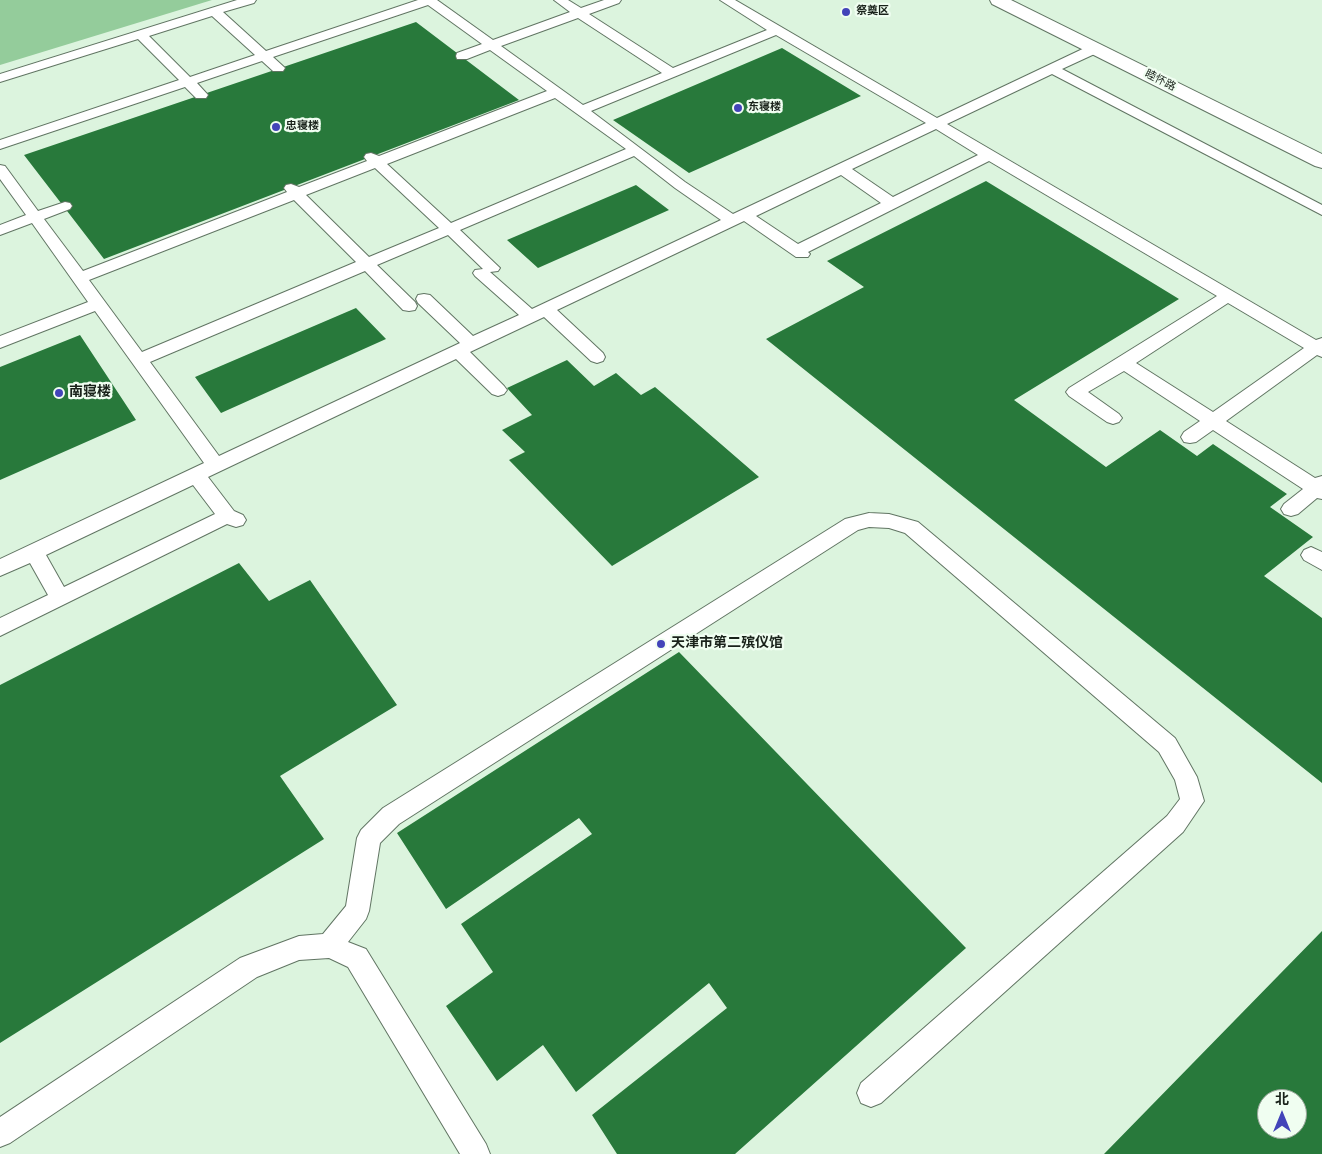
<!DOCTYPE html>
<html>
<head>
<meta charset="utf-8">
<style>
  body { margin:0 }
  #map { position:relative; width:1322px; height:1154px; overflow:hidden; background:#dcf4de; font-family:"Source Sans 3","Noto Sans SC",sans-serif }
  canvas { display:block }
  .north { position:absolute; left:1257px; top:1089px; width:50px; height:50px; box-sizing:border-box; background:#f0fef1; border:1px solid #9aa69b; border-radius:50%; rotate:0deg; font-size:14px; font-weight:700; line-height:20px; text-align:center; color:#19221a }
  .north::after { content:''; display:block; margin:auto; width:18px; height:22px; background:#4344b9; clip-path:polygon(50% 0,100% 100%,50% 72%,0 100%) }
</style>
</head>
<body>
<div id="map">
<canvas width="1322" height="1154"></canvas>
<div class="north">北</div>
</div>
<script>
const ctx = document.querySelector('canvas').getContext('2d');
ctx.lineJoin = 'round';
function fill(path, color) { ctx.fillStyle = color; ctx.fill(path, 'evenodd'); }
const poly = rows => new Path2D(rows.map(r => 'M' + r).join(''));
function stroke(path, color, width, dash) { ctx.strokeStyle = color; ctx.lineWidth = width; ctx.lineCap = dash ? 'butt' : 'round'; ctx.setLineDash(dash || []); ctx.stroke(path); }
function write(font, color, halo, rows, align = 'center') {
  ctx.font = font + ' "Source Sans 3","Noto Sans SC",sans-serif'; ctx.lineWidth = 4.5; ctx.setLineDash([]); ctx.textBaseline = 'middle'; ctx.strokeStyle = halo; ctx.fillStyle = color; for (const [text, x, y, turn = 0] of rows) {
    ctx.save(); ctx.translate(x, y); ctx.rotate((+turn || 0) * Math.PI / 180); ctx.textAlign = isNaN(turn) ? turn : align; if (halo) ctx.strokeText(text, 0, 0); ctx.fillText(text, 0, 0); ctx.restore();
  }
}
const green = poly([
  [0,0,212,0,0,65]
]);
const building = poly([
  [416,22,519,100,104,259,24,155],
  [782,48,861,96,689,173,613,120],
  [986,181,1179,299,1014,400,1106,467,1160,430,1197,456,1213,444,1287,494,1270,507,1313,537,1264,576,1322,618,1322,783,766,339,864,287,827,261],
  [636,185,669,210,538,268,507,240],
  [356,308,386,339,221,413,195,377],
  [80,335,136,420,0,480,0,367],
  [567,360,594,386,616,373,641,395,655,387,759,477,612,566,509,460,525,452,502,430,532,415,507,388],
  [239,563,269,601,310,580,397,705,280,776,324,839,0,1043,0,685],
  [679,652,966,948,735,1154,617,1154,592,1115,727,1008,709,983,576,1092,543,1045,497,1081,446,1006,493,972,461,924,592,834,579,818,446,909,397,833],
  [1322,931,1322,1154,1104,1154],
  [1267,1099,1297,1099,1297,1129,1267,1129]
]);
const service = poly([
  [237,0,256,0,254,3,223,12,266,51,418,0,437,0,493,40,570,12,554,0,568,0,581,8,604,0,621,0,619,3,589,14,673,68,767,30,720,0,735,0,937,118,1091,45,1101,45,1102,48,1101,51,1062,69,1322,205,1322,215,1052,74,947,124,1316,340,1322,338,1322,357,1317,355,1226,421,1315,478,1322,476,1322,499,1317,498,1298,514,1291,516,1284,514,1281,509,1284,504,1303,489,1213,430,1196,442,1190,443,1184,442,1181,437,1184,432,1200,421,1124,371,1088,392,1119,414,1122,418,1119,422,1113,424,1107,422,1069,396,1066,392,1069,388,1217,296,989,161,808,252,810,254,808,257,796,257,744,221,557,310,603,353,605,357,603,361,597,363,591,361,544,317,470,352,504,386,507,390,504,394,498,396,492,394,456,359,208,477,234,511,243,515,246,520,243,525,236,527,227,524,0,636,0,618,48,595,30,563,0,576,0,559,204,463,95,311,0,348,0,336,88,302,32,223,0,235,0,225,26,215,0,179,0,165,5,166,38,211,65,202,70,203,72,206,70,209,44,219,83,271,287,192,284,188,286,185,291,184,299,187,367,161,364,157,366,154,371,153,379,156,547,91,490,50,467,59,457,59,456,56,457,53,482,44,428,5,273,57,285,68,283,71,273,71,262,61,197,83,208,95,206,98,196,98,185,87,0,149,0,140,179,80,138,39,0,82,0,74,237,0],
  [212,16,255,55,190,77,149,36,212,16],
  [578,18,662,73,583,105,501,46,578,18],
  [776,35,926,123,733,214,685,182,591,111,776,35],
  [555,98,626,149,451,223,387,164,555,98],
  [936,129,978,155,893,197,852,169,936,129],
  [634,156,675,188,721,220,532,309,490,272,498,271,500,268,460,230,634,156],
  [375,168,439,228,369,257,306,195,375,168],
  [841,175,881,203,798,244,756,216,841,175],
  [294,200,356,262,142,352,89,280,294,200],
  [448,235,483,269,475,270,473,273,475,276,519,315,473,336,430,295,424,294,418,295,416,299,418,303,460,343,219,456,150,362,365,271,403,310,409,311,415,310,417,306,415,302,377,265,448,235],
  [1228,303,1304,348,1213,412,1136,363,1228,303],
  [193,485,215,514,64,587,46,555,193,485],
  [869,513,889,514,918,522,1175,738,1197,777,1204,801,1183,832,881,1103,871,1107,861,1103,857,1093,861,1083,1167,816,1180,799,1175,780,1159,752,905,533,889,528,869,527,858,530,399,824,380,843,369,911,366,919,348,942,366,949,486,1144,490,1154,460,1154,348,967,329,958,299,960,257,977,10,1143,0,1147,0,1117,240,958,299,936,323,934,346,906,357,838,361,830,383,808,845,519,869,513],
  [1311,547,1322,552,1322,570,1304,560,1301,555,1304,550,1311,547]
]);
const tertiary = poly([
  [990,0,1011,0,1322,154,1322,168,1315,166,992,4,990,0]
]);
const markers = [
  [846,12,5,"#4344b9"],
  [738,108,5,"#4344b9"],
  [276,127,5,"#4344b9"],
  [59,393,5,"#4344b9"],
  [661,644,5,"#4344b9"]
];
const farPoinames = [
  ["祭奠区",856,12],
  ["东寝楼",748,108],
  ["忠寝楼",286,127]
];
const farStreetnames = [
  ["睦怀路",1160,81,27]
];
const poiNames = [
  ["南寝楼",69,393],
  ["天津市第二殡仪馆",671,644]
];
fill(green, '#94cc9b');
fill(building, '#28793b');
stroke(service, '#617563', 2);
stroke(tertiary, '#617563', 2);
fill(service, '#fff');
fill(tertiary, '#fff');
for (const [x, y, r, color] of markers) { const dot = new Path2D(); dot.arc(x, y, r, 0, 2 * Math.PI); ctx.fillStyle = color; ctx.fill(dot); stroke(dot, '#f0fef1', 2); }
write('bold 11px', '#19221a', '#f0fef1', farPoinames, 'left');
write('11px', '#19221a', '#f0fef1', farStreetnames);
write('bold 14px', '#19221a', '#f0fef1', poiNames, 'left');
</script>
</body>
</html>
